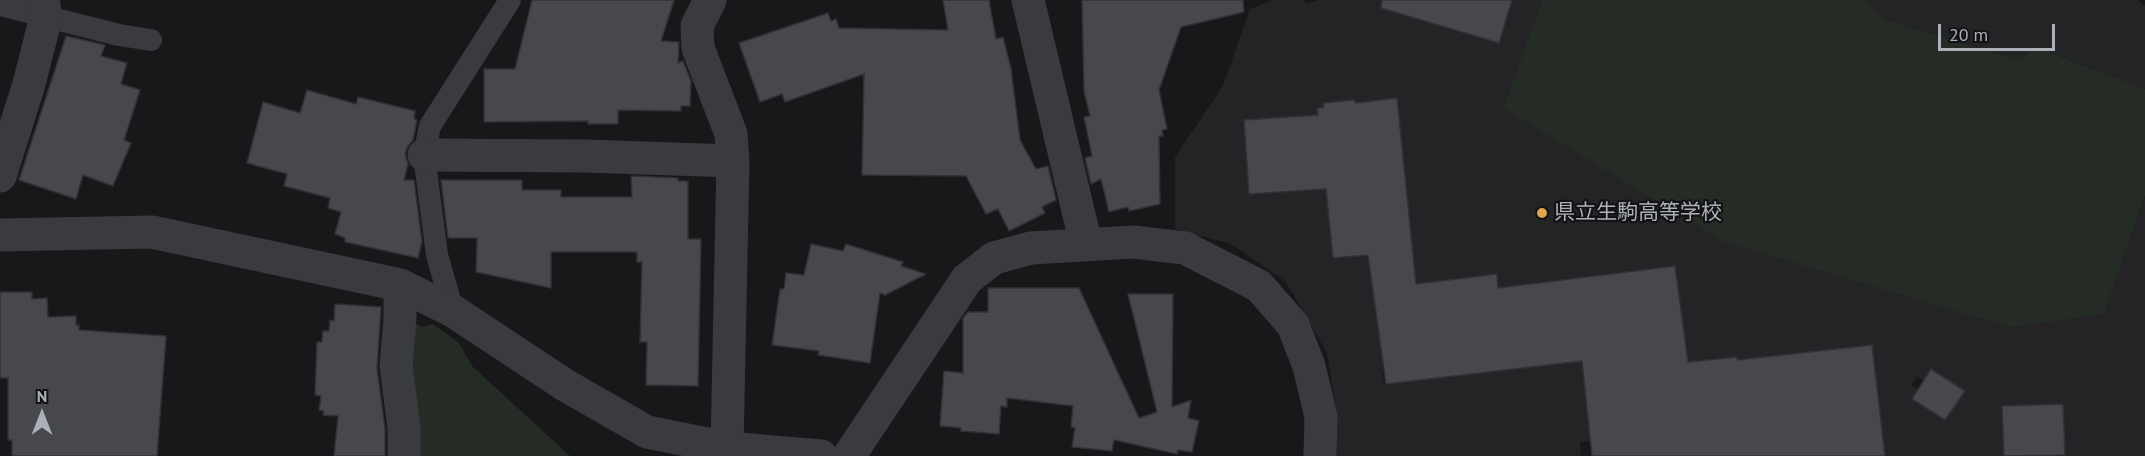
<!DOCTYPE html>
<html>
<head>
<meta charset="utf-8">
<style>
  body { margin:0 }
  #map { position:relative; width:2145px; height:456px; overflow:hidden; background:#18181a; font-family:"PT Sans",sans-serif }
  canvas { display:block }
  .north { position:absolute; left:12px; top:384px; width:60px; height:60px; -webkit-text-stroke:4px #131315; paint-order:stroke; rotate:0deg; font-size:16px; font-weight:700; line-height:24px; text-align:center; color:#acb0b8 }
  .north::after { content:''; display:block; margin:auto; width:21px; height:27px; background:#acb0b8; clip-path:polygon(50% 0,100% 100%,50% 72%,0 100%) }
  .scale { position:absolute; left:1938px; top:24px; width:117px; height:27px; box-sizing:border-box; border:3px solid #acb0b8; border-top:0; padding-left:8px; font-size:18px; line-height:21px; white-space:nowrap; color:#acb0b8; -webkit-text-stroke:4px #131315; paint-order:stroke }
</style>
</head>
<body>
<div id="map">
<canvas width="2145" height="456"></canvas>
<div class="north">N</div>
<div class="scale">20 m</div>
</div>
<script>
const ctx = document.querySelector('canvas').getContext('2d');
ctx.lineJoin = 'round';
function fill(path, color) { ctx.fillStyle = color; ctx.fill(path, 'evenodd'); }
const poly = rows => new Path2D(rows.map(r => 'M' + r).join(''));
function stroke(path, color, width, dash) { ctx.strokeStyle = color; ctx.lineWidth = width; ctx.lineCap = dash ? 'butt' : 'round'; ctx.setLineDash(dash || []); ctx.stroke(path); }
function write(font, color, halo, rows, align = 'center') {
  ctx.font = font + ' "PT Sans","Noto Sans JP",sans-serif'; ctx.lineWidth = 4.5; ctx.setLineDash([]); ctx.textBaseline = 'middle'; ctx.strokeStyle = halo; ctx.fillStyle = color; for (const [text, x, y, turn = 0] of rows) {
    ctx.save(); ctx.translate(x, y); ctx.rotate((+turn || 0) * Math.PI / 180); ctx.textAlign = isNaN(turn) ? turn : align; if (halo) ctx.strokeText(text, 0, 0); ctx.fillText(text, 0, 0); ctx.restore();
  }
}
const built = poly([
  [1273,0,1302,0,1308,4,1319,0,1418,0,1413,18,1499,43,1512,0,1542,0,1503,108,2104,314,2145,196,2145,456,2040,456,2065,455,2062,404,2003,406,2004,456,1770,456,1584,374,1591,443,1621,441,1590,444,1589,441,1580,442,1581,456,1337,456,1337,414,1327,353,1286,282,1231,244,1175,229,1175,157,1223,86,1250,9],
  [1397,98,1412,250,1333,258,1317,108,1324,107,1324,103,1354,100,1358,109,1387,106,1387,99],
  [1290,117,1276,192,1249,194,1244,120],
  [1675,266,1678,287,1675,288,1685,349,1384,384,1382,366,1385,365,1459,279,1496,274,1498,288],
  [1872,345,1710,364,1714,359,1737,357,1737,360],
  [1932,369,1965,391,1945,420,1912,398,1918,390,1911,385,1917,377,1924,381],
  [1866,0,2137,0,2145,6,2145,89,2039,48,2018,60,1883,19]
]);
const green = poly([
  [1542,0,1866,0,1883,19,2018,60,2038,48,2145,89,2145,196,2104,314,2010,327,1725,242,1503,108],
  [406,318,422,327,433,324,459,343,472,366,570,456,414,456]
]);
const building = poly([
  [532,0,674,0,661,41,679,42,678,63,683,61,691,81,690,106,681,106,681,111,618,110,618,124,588,124,588,121,484,122,484,69,515,69,532,0],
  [943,0,989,0,996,39,1003,37,1011,68,1020,140,1036,169,1048,166,1056,200,1042,207,1045,213,1009,231,998,209,986,214,966,176,862,175,864,74,785,102,782,94,760,102,739,43,828,13,831,21,836,19,839,28,948,30,943,0],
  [1082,0,1243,0,1244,12,1181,27,1159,90,1167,129,1162,130,1163,136,1159,136,1160,204,1129,211,1128,207,1109,212,1101,179,1091,184,1085,158,1092,156,1084,117,1090,116,1084,91,1082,0],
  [1382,0,1512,0,1499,43,1381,8,1382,0],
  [66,36,105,45,101,56,127,63,121,84,140,90,124,140,131,143,113,186,83,175,76,199,19,180,66,36],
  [307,90,356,104,358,97,415,111,414,119,417,120,413,140,408,146,405,154,408,164,404,180,414,180,422,242,418,258,345,242,345,238,335,234,341,212,328,208,330,198,284,186,287,174,247,163,263,102,300,113,307,90],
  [1397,98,1416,284,1497,274,1498,288,1675,266,1688,362,1737,357,1737,360,1872,345,1885,456,1592,456,1582,361,1386,384,1368,255,1333,258,1326,189,1249,194,1244,120,1318,115,1317,108,1324,107,1323,103,1354,100,1356,103,1397,98],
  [631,176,678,178,678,181,688,181,688,239,701,239,698,386,646,385,647,342,640,342,642,262,637,262,637,252,551,252,551,288,476,272,477,238,448,238,441,180,522,180,522,190,561,190,561,197,632,197,631,176],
  [811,244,843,251,846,244,903,262,901,266,926,274,885,295,880,293,870,363,818,355,819,351,772,345,780,289,784,289,786,273,804,275,811,244],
  [988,288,1079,288,1139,418,1157,412,1128,294,1173,294,1172,407,1191,400,1188,418,1199,421,1192,452,1178,450,1177,454,1114,440,1112,451,1072,447,1075,428,1071,427,1073,406,1007,398,1007,407,1001,406,999,434,961,431,961,428,940,426,944,371,963,373,963,318,968,312,988,312,988,288],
  [0,292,32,292,32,299,47,298,48,317,76,316,76,325,79,325,79,330,166,336,157,456,12,456,12,440,8,440,8,378,0,378,0,292],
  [335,304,381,307,377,368,385,429,385,456,334,456,338,416,323,415,324,411,319,410,321,396,315,395,317,342,322,342,323,331,329,331,330,320,334,321,335,304],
  [1931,369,1965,391,1945,420,1912,399,1931,369],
  [2063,404,2065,455,2004,456,2002,406,2063,404]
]);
const service = poly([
  [0,5,119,35,151,40],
  [453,311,437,255,424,155,430,126,510,0]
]);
const minor = poly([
  [710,0,697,26,698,48,731,134,733,161,727,448],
  [1028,0,1086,244],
  [424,155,586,156,733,161],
  [0,176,29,84,46,17,43,0],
  [0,235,152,232,400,285,453,311,565,385,647,432,727,448,821,456],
  [400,285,400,318,396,366,404,428,404,456],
  [849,456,967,279,994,258,1031,248,1133,242,1185,248,1259,286,1293,325,1309,366,1321,417,1320,456]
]);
const markers = [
  [1542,213,6,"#dea64c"]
];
const poiNames = [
  ["県立生駒高等学校",1554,213]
];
fill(built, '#242427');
fill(green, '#252c25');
fill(building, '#47484c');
stroke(building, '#323236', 1.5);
stroke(service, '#3a3b3e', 22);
stroke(minor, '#3a3b3e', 33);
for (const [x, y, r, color] of markers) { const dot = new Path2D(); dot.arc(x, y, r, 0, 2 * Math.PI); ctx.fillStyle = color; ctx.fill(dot); stroke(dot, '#131315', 2); }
write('21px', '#acb0b8', '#131315', poiNames, 'left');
</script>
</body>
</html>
